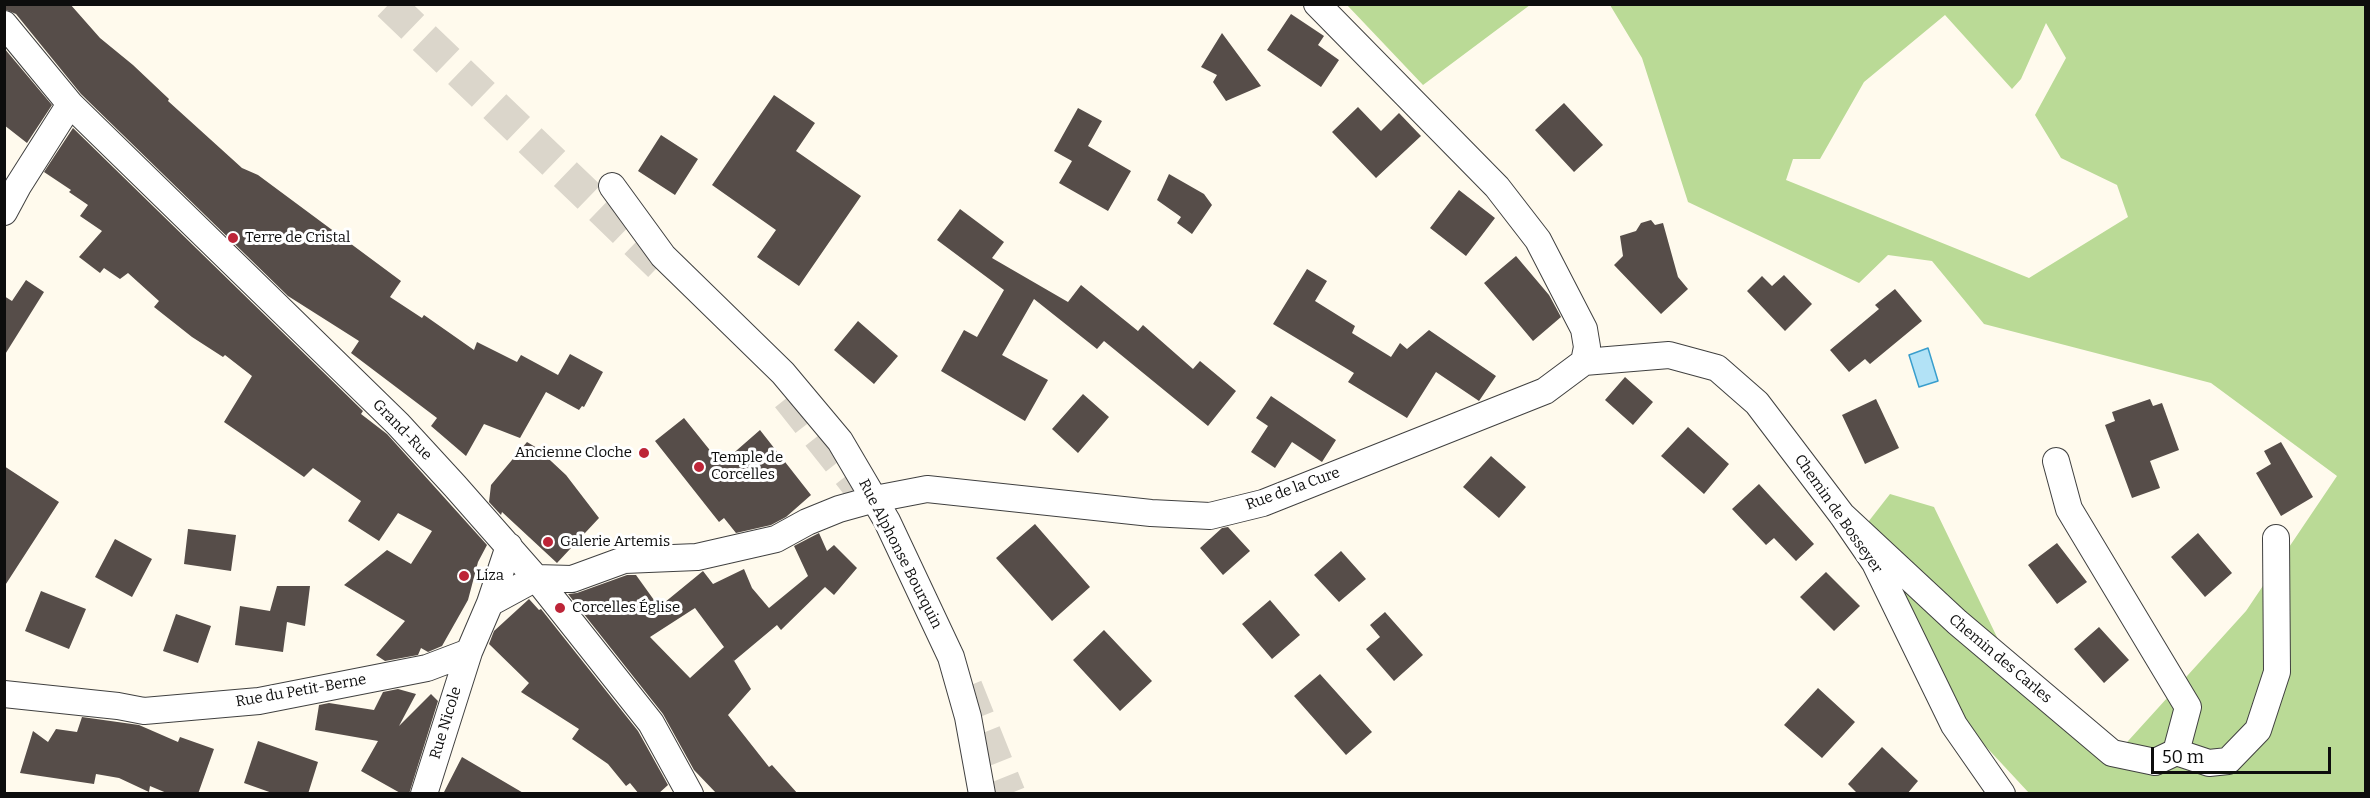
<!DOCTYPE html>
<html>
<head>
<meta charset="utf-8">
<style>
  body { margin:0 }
  #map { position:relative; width:2370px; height:798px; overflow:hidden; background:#fffaed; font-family:Bitter,serif }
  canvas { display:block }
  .frame { position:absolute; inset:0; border:6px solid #0d0d0d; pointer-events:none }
  .scale { position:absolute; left:2151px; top:747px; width:180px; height:27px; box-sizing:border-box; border:3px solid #0d0d0d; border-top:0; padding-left:8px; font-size:18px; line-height:21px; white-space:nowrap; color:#0d0d0d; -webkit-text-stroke:4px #fff; paint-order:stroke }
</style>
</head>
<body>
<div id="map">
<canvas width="2370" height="798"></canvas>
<div class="frame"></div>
<div class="scale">50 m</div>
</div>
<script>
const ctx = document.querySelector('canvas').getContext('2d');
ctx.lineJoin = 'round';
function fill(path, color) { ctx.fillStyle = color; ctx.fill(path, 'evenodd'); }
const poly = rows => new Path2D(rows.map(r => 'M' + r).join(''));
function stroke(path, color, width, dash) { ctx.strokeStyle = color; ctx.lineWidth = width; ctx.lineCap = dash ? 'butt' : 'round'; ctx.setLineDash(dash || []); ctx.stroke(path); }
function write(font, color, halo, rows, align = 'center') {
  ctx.font = font + ' Bitter,serif'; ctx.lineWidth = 6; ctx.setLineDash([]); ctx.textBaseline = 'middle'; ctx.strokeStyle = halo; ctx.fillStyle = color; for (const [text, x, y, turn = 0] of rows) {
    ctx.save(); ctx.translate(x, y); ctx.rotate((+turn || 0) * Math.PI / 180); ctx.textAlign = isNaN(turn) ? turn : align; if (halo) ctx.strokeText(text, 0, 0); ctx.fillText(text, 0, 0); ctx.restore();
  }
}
const forest = poly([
  [1347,5,1530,5,1423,85],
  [1610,5,2365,5,2365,793,2029,793,1964,723,1865,526,1890,494,1934,507,2010,664,2119,751,2246,611,2337,476,2211,383,1984,324,1932,261,1888,255,1859,283,1688,202,1642,58],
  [1945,15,2012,89,2021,79,2046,23,2066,58,2035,115,2061,158,2117,185,2128,217,2029,278,1786,180,1793,159,1820,159,1864,82]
]);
const water = poly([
  [1928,348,1938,381,1919,387,1909,355,1928,348]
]);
const building = poly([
  [4,4,70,4,100,38,133,65,169,99,168,101,242,168,258,175,401,281,390,297,422,318,424,315,474,350,477,342,517,362,521,355,558,375,570,354,603,372,584,407,582,406,579,410,546,392,520,438,484,424,466,456,431,426,437,418,351,353,359,341,288,296,81,94,16,14,4,9],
  [1291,14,1324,36,1318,45,1339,60,1321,87,1267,50],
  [1222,33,1261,86,1226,101,1213,82,1217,75,1201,67],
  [4,48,52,105,27,143,4,125],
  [774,95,815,123,796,151,861,196,799,286,757,257,776,230,712,185],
  [1564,103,1603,145,1574,172,1535,130],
  [1358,107,1381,131,1399,113,1421,136,1376,178,1332,132],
  [1078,108,1102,121,1088,146,1131,171,1108,211,1059,183,1072,161,1054,151],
  [73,128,363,411,361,414,387,434,487,545,478,562,468,600,442,646,428,652,421,648,418,655,385,661,376,655,405,621,344,585,387,550,411,564,432,531,398,513,379,541,348,521,361,501,313,468,304,477,224,422,252,376,225,355,223,357,192,337,154,307,159,301,128,273,120,279,104,268,100,273,79,257,102,231,80,216,88,205,69,192,71,190,44,172],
  [661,135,698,159,675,195,638,171],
  [1169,174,1204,194,1212,205,1192,234,1177,223,1181,217,1157,200],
  [1459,190,1495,218,1466,256,1430,228],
  [960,209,1004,242,992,258,1068,302,1081,285,1138,331,1143,325,1193,369,1200,361,1236,391,1208,426,1104,341,1097,349,1034,299,1002,355,1048,380,1025,421,941,371,964,330,977,337,1004,290,937,240],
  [1651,220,1655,225,1663,223,1678,277,1688,289,1661,314,1614,265,1623,256,1620,236,1636,231,1641,223],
  [1516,256,1549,295,1561,317,1533,341,1484,283],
  [1307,269,1327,281,1315,301,1355,326,1352,333,1391,357,1400,343,1407,349,1429,330,1496,376,1479,401,1436,372,1407,418,1348,382,1354,373,1273,324],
  [1784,275,1812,304,1785,331,1747,291,1762,276,1772,286],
  [26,280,44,292,4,356,4,296,12,301],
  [1895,289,1922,321,1870,364,1865,359,1849,372,1830,350,1879,309,1875,305],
  [858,321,898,356,874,384,834,350],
  [1625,377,1653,402,1633,425,1605,400],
  [1083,394,1109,417,1078,453,1052,429],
  [1271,396,1336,440,1322,462,1292,442,1275,468,1251,452,1268,426,1256,418],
  [1876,399,1899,448,1865,464,1842,415],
  [2150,399,2153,406,2162,403,2179,450,2150,461,2160,488,2132,498,2105,425,2115,421,2112,412],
  [684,418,721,464,760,430,811,495,786,517,771,525,736,533,724,518,719,522,655,441],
  [1688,427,1729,464,1704,494,1661,456],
  [527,442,537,448,566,475,599,518,557,563,502,512,501,515,489,502,491,485],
  [2281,442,2313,497,2281,516,2256,473,2271,464,2264,451],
  [1491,456,1526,487,1499,518,1463,487],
  [4,466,59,502,4,587],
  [1759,484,1814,544,1796,561,1774,538,1766,545,1732,509],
  [1035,524,1090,587,1052,621,996,558],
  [1228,527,1250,551,1223,575,1200,548,1222,528],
  [188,529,236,535,231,571,184,564],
  [819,533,827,551,834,545,857,568,834,595,825,587,781,630,777,625,734,661,733,659,751,689,728,715,769,767,772,765,798,794,717,794,694,770,663,714,568,594,577,593,627,575,636,575,659,607,703,571,713,584,744,569,752,588,769,608,808,576,794,546],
  [695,608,724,647,690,678,650,637],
  [2198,533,2232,573,2205,597,2171,557],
  [115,539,152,559,132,597,95,577],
  [2057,543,2087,582,2057,604,2028,565],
  [1341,551,1366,579,1339,602,1314,575],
  [1826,572,1860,606,1834,631,1800,597],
  [277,586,310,586,305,626,287,622,283,652,235,645,240,606,270,611],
  [41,591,86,609,69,649,25,631],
  [529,599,539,610,541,609,638,731,668,785,658,794,639,794,630,783,626,786,608,764,572,739,579,729,521,692,529,683,489,644,494,631],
  [1270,600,1300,635,1272,659,1242,624],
  [1385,612,1423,655,1394,681,1366,649,1380,637,1370,625],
  [176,614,211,626,198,663,163,651],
  [2099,627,2129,660,2104,683,2074,649],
  [1104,630,1152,681,1120,711,1073,660],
  [1320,674,1372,732,1346,755,1294,696],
  [1818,688,1855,722,1822,758,1784,725],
  [398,689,416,694,399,726,431,694,438,701,409,794,402,794,361,771,378,741,315,730,319,705,329,703,374,710,383,692],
  [82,717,139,725,178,742,180,737,214,749,198,794,169,794,150,786,149,792,119,778,96,774,94,784,20,773,33,731,48,742,56,729,77,732],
  [258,741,318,762,308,794,275,794,244,783],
  [1882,747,1918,781,1907,794,1858,794,1848,784],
  [462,757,525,794,443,794]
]);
const primaryTunnel = poly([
  [389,4,671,276],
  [788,397,860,488],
  [966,687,1009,794]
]);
const street = poly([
  [4,24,70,104,398,424,455,486,536,578,651,723,690,794],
  [612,186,663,256,783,373,840,441,887,521,951,657,968,717,982,794],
  [4,212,18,186,70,104],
  [1584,362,1669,355,1717,368,1757,403,1842,515,1875,563,1954,725,2002,794],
  [1842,515,1957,622,2112,753,2155,762,2176,752,2188,707,2069,509,2056,461],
  [490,603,536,578,572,579,624,560,697,557,776,539,807,522,839,509,875,499,927,489,1151,513,1210,516,1263,503,1545,391,1584,362,1587,347,1584,329,1538,240,1497,187,1317,4],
  [4,694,118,706,144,711,259,701,427,668,469,652,490,603,509,546],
  [2176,752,2209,763,2228,761,2258,730,2277,672,2276,538],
  [424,794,469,652]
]);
const markers = [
  [233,238,6,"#bd2538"],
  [644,453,6,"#bd2538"],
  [699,467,6,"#bd2538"],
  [548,542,6,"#bd2538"],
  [464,576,6,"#bd2538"],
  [560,608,6,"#bd2538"]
];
const poiNames = [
  ["Terre de Cristal",245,238],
  ["Ancienne Cloche",632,453,"right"],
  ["Temple de",711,458],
  ["Corcelles",711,475],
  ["Galerie Artemis",560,542],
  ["Liza",476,576],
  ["Corcelles Église",572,608]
];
const streetNames = [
  ["Grand-Rue",402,430,46],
  ["Rue de la Cure",1293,489,-20],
  ["Chemin de Bosseyer",1838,514,55],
  ["Rue Alphonse Bourquin",900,554,63],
  ["Chemin des Carles",2000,659,40],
  ["Rue du Petit-Berne",301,691,-10],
  ["Rue Nicole",446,723,-73]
];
fill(forest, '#bada96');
fill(water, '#b2e2f6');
stroke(water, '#399ecd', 1.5);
fill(building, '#564d49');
stroke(primaryTunnel, '#dbd6cb', 33, [33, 16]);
stroke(street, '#404040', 28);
stroke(street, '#fff', 26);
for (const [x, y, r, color] of markers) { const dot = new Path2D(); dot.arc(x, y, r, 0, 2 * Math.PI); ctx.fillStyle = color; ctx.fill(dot); stroke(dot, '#fff', 2); }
write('15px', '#0d0d0d', '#fff', poiNames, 'left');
write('15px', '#0d0d0d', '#fff', streetNames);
</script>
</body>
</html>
